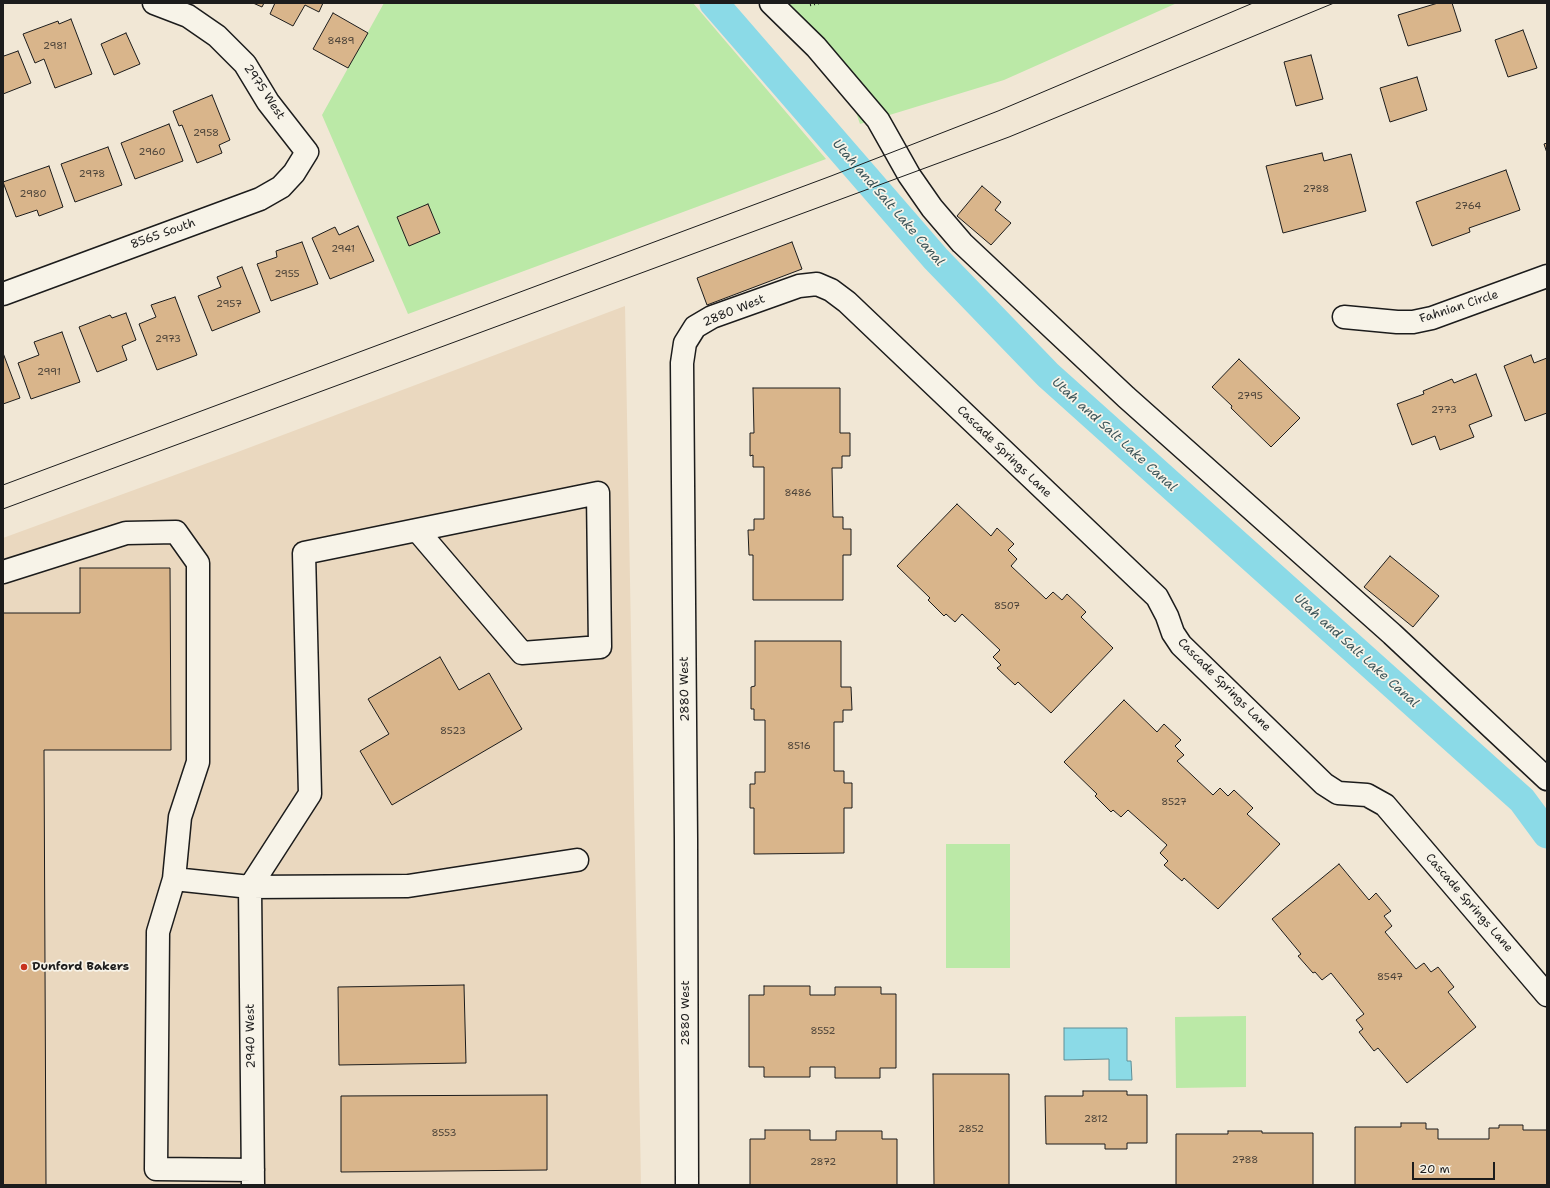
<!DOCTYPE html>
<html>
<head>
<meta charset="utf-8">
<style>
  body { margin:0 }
  #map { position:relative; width:1550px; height:1188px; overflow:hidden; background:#f1e7d5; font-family:"Shantell Sans",sans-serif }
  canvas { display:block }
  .frame { position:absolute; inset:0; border:4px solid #1c1c1c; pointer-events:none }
  .scale { position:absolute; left:1412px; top:1162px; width:83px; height:18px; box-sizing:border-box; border:2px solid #1c1c1c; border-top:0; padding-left:5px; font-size:12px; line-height:14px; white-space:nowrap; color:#1c1c1c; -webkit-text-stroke:3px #f7f3e8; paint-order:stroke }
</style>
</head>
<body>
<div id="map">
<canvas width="1550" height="1188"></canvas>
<div class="frame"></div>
<div class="scale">20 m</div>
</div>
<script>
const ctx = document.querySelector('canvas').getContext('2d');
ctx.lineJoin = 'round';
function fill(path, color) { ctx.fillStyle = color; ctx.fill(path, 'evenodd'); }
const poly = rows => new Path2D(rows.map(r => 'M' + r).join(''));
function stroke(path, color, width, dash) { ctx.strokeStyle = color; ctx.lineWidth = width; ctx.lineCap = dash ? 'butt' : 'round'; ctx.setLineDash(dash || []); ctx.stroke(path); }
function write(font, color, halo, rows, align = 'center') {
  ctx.font = font + ' "Shantell Sans",sans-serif'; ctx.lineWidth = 3.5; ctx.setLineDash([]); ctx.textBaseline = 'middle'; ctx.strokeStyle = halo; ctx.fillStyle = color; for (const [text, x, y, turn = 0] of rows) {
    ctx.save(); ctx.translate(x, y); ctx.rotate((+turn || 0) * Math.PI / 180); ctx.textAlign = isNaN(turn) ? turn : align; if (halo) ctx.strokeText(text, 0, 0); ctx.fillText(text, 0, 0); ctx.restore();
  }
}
const built = poly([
  [625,306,641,1185,3,1185,3,538,235,453]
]);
const green = poly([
  [384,3,693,3,826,159,408,314,322,115],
  [776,3,1177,3,1004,80,860,124,843,74],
  [946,844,1010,844,1010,968,946,968],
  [1246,1016,1246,1087,1176,1088,1175,1017]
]);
const water = poly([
  [1064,1028,1127,1028,1127,1061,1131,1061,1132,1080,1109,1080,1109,1059,1064,1060,1064,1028]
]);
const canal = poly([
  [714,3,936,259,1048,375,1522,800,1547,834]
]);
const building = poly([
  [253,3,264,3,262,7,253,3],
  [275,3,323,3,319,12,305,5,293,26,270,14,275,3],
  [1438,3,1452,3,1461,31,1408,46,1398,15,1438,3],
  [333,13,368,33,348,68,313,49,333,13],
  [71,19,92,74,55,88,44,59,35,63,23,34,58,21,59,24,71,19],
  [1523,30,1537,68,1508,77,1495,40,1523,30],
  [126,33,140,64,114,75,101,44,126,33],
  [18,51,31,83,3,94,3,54,4,56,18,51],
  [1311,55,1323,99,1296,106,1284,62,1311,55],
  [1417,77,1427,110,1390,122,1380,88,1417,77],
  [212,95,230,140,219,145,222,153,197,163,182,125,179,126,173,111,212,95],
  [169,124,183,161,135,179,121,143,169,124],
  [1547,143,1547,153,1544,144,1547,143],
  [108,147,122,185,75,202,61,164,108,147],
  [1322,153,1324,161,1351,154,1366,211,1283,233,1266,166,1322,153],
  [49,166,63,207,39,216,37,210,16,217,3,182,49,166],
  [1506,170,1520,210,1469,228,1470,232,1432,246,1416,202,1506,170],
  [982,186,1001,202,995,210,1011,223,991,245,957,216,982,186],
  [428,204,440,233,409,246,397,217,428,204],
  [358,226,374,261,330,279,312,238,335,227,339,235,358,226],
  [302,242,318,284,271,301,257,264,277,257,276,251,302,242],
  [792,242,802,269,707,305,697,278,792,242],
  [242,267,260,312,212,331,198,296,221,287,217,277,242,267],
  [175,297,197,355,157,370,139,324,156,317,151,305,175,297],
  [126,313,136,340,122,346,127,360,97,372,79,327,110,315,112,318,126,313],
  [62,332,80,382,31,399,18,363,39,355,34,342,62,332],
  [3,353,20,398,3,404,3,353],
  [1531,355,1534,363,1547,358,1547,413,1525,421,1504,366,1531,355],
  [1239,359,1300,418,1271,447,1231,408,1232,406,1212,387,1239,359],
  [1476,374,1492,416,1469,425,1474,437,1440,450,1435,436,1412,445,1397,404,1424,394,1423,391,1452,379,1454,383,1476,374],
  [753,388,840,388,840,433,850,433,850,456,842,456,842,468,832,468,833,517,843,517,843,529,851,529,851,555,843,555,843,600,753,600,753,555,749,555,748,530,754,530,754,519,764,519,764,467,753,467,753,455,750,456,750,433,754,433,753,388],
  [957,504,991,536,997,528,1014,544,1008,550,1017,559,1011,566,1046,599,1053,592,1062,600,1067,594,1086,612,1081,617,1113,648,1051,713,1018,682,1015,685,997,668,1001,665,993,657,1000,650,962,614,955,622,946,614,944,616,928,600,930,598,897,566,957,504],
  [1390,556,1439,596,1413,627,1364,587,1390,556],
  [80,568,170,568,171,750,44,750,46,1185,3,1185,3,613,80,613,80,568],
  [755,641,841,641,841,687,851,687,852,710,843,710,843,722,834,722,834,771,844,771,844,783,852,783,852,808,844,808,844,853,754,854,754,808,750,808,750,784,755,784,755,772,765,772,765,720,754,720,754,709,751,709,751,687,755,686,755,641],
  [440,657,459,690,489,673,522,729,392,805,360,751,389,734,368,699,440,657],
  [1124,700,1157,732,1164,724,1181,740,1175,746,1184,755,1177,761,1213,795,1220,788,1228,796,1234,790,1253,808,1247,814,1280,844,1218,909,1184,878,1182,881,1164,865,1168,861,1160,853,1167,845,1128,810,1121,817,1113,810,1111,812,1095,796,1097,794,1064,762,1124,700],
  [1339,864,1369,900,1376,893,1391,911,1384,916,1392,926,1385,932,1416,969,1424,963,1431,972,1438,967,1454,987,1448,992,1476,1027,1407,1083,1378,1048,1374,1051,1359,1032,1363,1029,1356,1020,1364,1014,1331,973,1322,980,1315,972,1313,973,1298,956,1301,954,1272,919,1339,864],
  [464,985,466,1063,339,1065,338,987,464,985],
  [764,986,810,986,810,995,835,995,835,987,881,987,881,994,896,994,896,1068,880,1068,880,1078,835,1078,835,1067,810,1067,810,1077,764,1077,764,1067,749,1067,749,995,764,995,764,986],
  [933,1074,1009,1074,1009,1185,934,1185,933,1074],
  [1083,1091,1127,1091,1127,1095,1147,1095,1147,1143,1127,1143,1127,1149,1105,1149,1105,1144,1046,1144,1045,1096,1083,1096,1083,1091],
  [547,1095,547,1170,341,1172,341,1096,547,1095],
  [1401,1123,1426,1123,1426,1129,1438,1129,1438,1139,1489,1139,1489,1128,1499,1128,1499,1125,1523,1125,1523,1130,1547,1130,1547,1185,1355,1185,1355,1127,1401,1127,1401,1123],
  [765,1130,810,1130,810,1140,836,1140,836,1131,882,1131,882,1139,897,1139,897,1185,750,1185,750,1139,765,1139,765,1130],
  [1228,1131,1262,1131,1262,1133,1313,1133,1313,1185,1176,1185,1176,1134,1228,1134,1228,1131]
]);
const path = poly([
  [810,5,819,3]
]);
const minor = poly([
  [771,3,816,47,878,120,909,175,932,208,962,243,1126,397,1392,634,1547,779],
  [3,294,260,199,281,187,294,173,307,152,268,102,245,64,217,36,188,16,154,3],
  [1344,317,1397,322,1413,322,1432,318,1547,276],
  [3,572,126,533,176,532,198,563,198,762,180,817,174,879,250,887,408,886,577,860],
  [174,879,158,932,156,1169,253,1170],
  [250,887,310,794,304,553,598,493,600,647,522,653,417,530],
  [250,887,253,1184],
  [687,1185,686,838,682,363,685,343,695,327,712,317,799,286,817,284,831,290,847,302,1157,597,1167,616,1173,633,1181,645,1324,784,1338,793,1367,795,1385,805,1547,995]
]);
const tram = poly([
  [3,485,831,176,998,111,1253,3],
  [3,509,1009,137,1334,3]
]);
const markers = [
  [24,967,4,"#c8321e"]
];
const numberNames = [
  ["8489",341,41],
  ["2981",55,46],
  ["2958",206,133],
  ["2960",152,152],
  ["2978",92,174],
  ["2788",1316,189],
  ["2980",33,194],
  ["2764",1468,206],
  ["2941",343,249],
  ["2955",287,274],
  ["2957",229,304],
  ["2973",168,339],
  ["2991",49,372],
  ["2795",1250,396],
  ["2773",1444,410],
  ["8486",798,493],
  ["8507",1007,606],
  ["8523",453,731],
  ["8516",799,746],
  ["8527",1174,802],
  ["8547",1390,977],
  ["8552",823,1031],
  ["2812",1096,1119],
  ["2852",971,1129],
  ["8553",444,1133],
  ["2788",1245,1160],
  ["2872",823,1162]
];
const streetNames = [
  ["2975 West",264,92,56],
  ["8565 South",163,234,-20],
  ["Fahnian Circle",1459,307,-18],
  ["2880 West",734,311,-22],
  ["Cascade Springs Lane",1004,452,44],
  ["Cascade Springs Lane",1224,685,45],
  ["2880 West",685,689,-91],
  ["Cascade Springs Lane",1469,903,49],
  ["2880 West",686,1013,-90],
  ["2940 West",251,1036,-91]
];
const poiNames = [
  ["Dunford Bakers",32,967]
];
const waterNames = [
  ["Utah and Salt Lake Canal",888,203,49],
  ["Utah and Salt Lake Canal",1114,435,42],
  ["Utah and Salt Lake Canal",1356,651,42]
];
fill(built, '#ead8bf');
fill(green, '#bbe9a7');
fill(water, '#8bdae7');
stroke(water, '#5f8e96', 1);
stroke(canal, '#8bdae7', 29);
fill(building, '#d9b58b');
stroke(building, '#1c1c1c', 1);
stroke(minor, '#1c1c1c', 25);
stroke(path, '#1c1c1c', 2.5, [1, 3]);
stroke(minor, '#f7f3e8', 22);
stroke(tram, '#1c1c1c', 1);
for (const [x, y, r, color] of markers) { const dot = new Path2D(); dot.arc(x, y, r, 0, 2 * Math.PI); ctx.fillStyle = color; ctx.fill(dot); stroke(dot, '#f7f3e8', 1.5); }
write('10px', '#4b4238', null, numberNames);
write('12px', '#1c1c1c', '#f7f3e8', streetNames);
write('bold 12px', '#1c1c1c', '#f7f3e8', poiNames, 'left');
write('italic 13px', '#3d5559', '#f7f3e8', waterNames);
</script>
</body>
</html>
